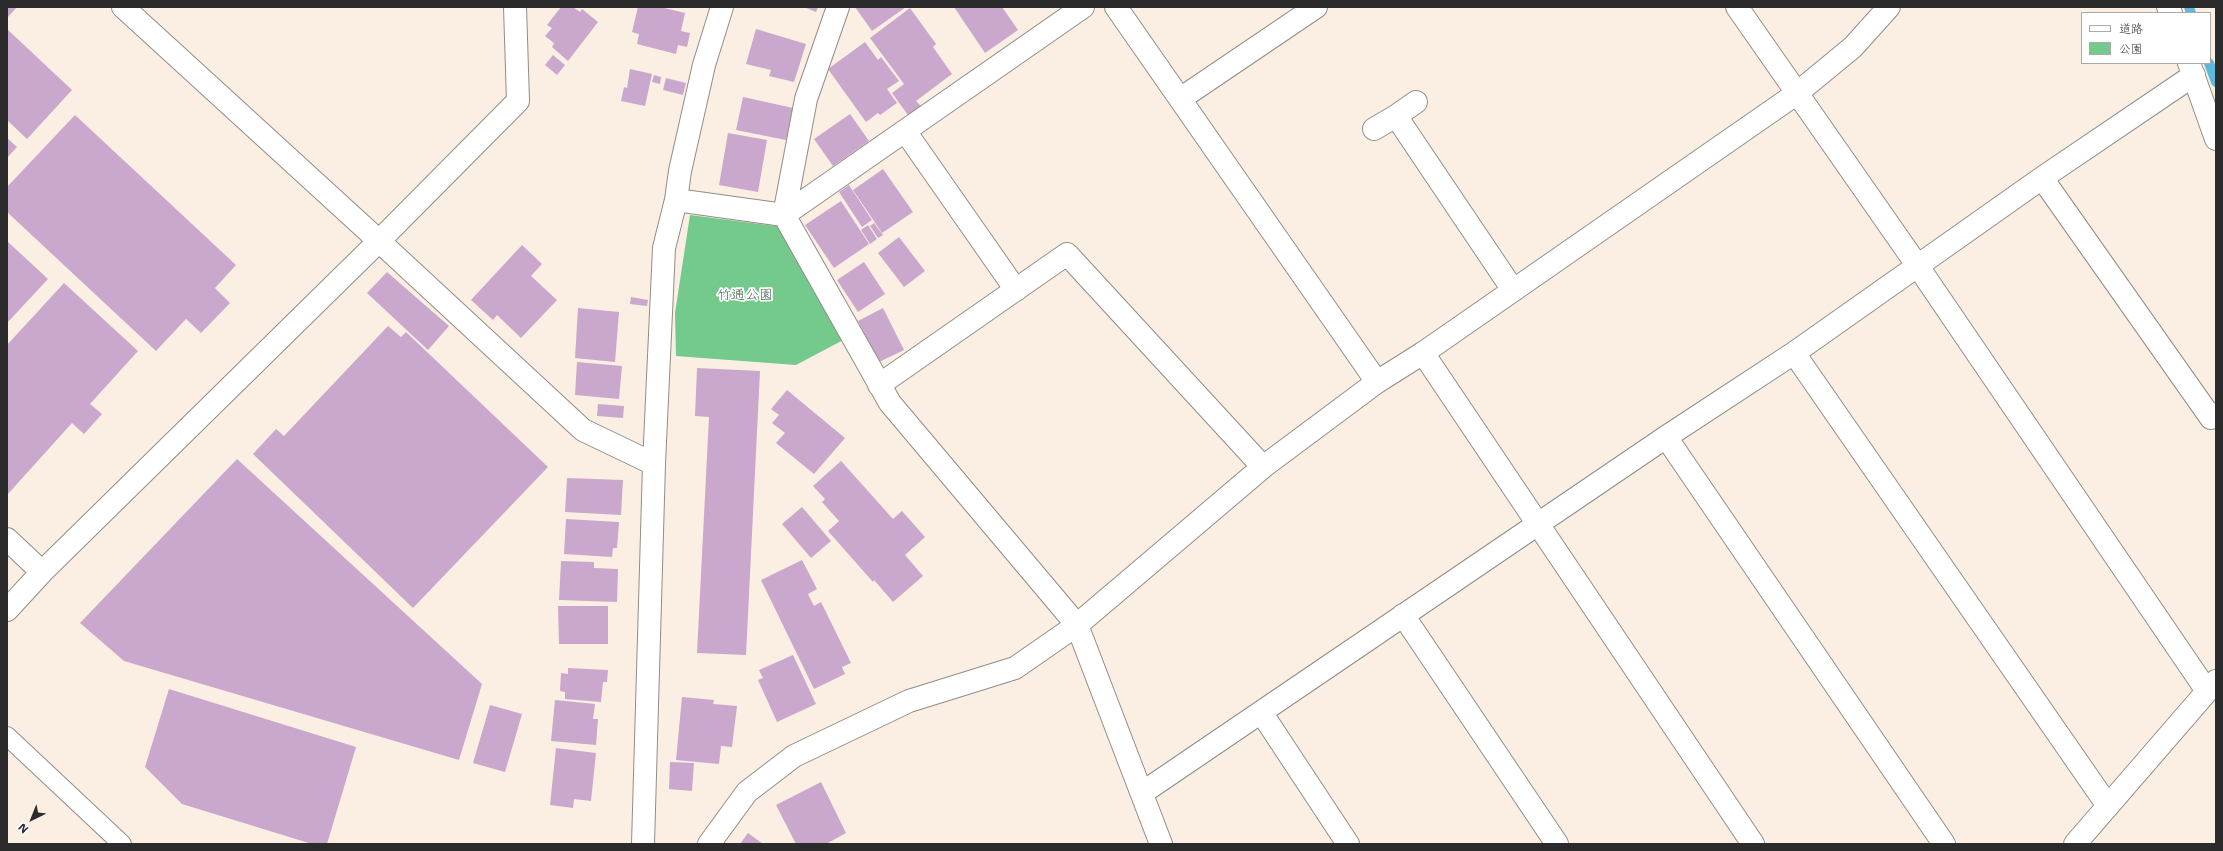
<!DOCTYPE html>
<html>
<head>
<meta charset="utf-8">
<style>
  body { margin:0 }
  #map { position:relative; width:2223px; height:851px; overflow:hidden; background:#faefe2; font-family:"Shantell Sans","Klee One",sans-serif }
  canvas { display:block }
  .frame { position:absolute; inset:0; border:8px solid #2b2b2b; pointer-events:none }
  .legend { position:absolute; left:2081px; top:12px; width:130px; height:52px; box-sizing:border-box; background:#fff; border:1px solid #aaa; margin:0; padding:5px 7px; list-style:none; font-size:12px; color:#2b2b2b }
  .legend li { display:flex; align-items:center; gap:8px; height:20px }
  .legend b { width:20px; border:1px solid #aaa }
  .north { position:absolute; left:12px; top:799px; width:40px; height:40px; -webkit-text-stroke:3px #fff; paint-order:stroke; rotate:223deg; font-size:11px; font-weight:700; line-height:16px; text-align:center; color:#2b2b2b }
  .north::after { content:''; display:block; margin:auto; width:14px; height:18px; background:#2b2b2b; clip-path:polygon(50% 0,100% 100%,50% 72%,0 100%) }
</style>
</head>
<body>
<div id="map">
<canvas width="2223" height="851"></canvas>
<div class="frame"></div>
<ul class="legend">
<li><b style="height:5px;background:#fff"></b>道路</li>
<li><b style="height:11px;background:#74c98d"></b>公園</li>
</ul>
<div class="north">N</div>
</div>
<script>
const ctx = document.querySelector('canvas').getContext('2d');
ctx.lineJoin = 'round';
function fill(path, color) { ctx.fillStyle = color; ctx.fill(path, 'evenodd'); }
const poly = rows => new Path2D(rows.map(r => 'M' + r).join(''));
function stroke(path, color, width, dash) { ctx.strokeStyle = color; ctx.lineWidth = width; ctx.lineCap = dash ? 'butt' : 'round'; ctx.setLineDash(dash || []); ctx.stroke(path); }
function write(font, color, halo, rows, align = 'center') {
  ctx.font = font + ' "Shantell Sans","Klee One",sans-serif'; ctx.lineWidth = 3.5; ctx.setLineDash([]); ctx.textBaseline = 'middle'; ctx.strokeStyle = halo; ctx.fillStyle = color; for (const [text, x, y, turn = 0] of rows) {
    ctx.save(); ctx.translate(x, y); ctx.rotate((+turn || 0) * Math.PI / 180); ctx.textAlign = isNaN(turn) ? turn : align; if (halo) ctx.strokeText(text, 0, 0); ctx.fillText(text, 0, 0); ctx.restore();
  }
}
const green = poly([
  [690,215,783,227,847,338,796,365,676,356,675,313]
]);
const stream = poly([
  [2189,7,2191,13],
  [2209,63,2216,82]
]);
const building = poly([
  [7,7,17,7,7,18],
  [561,7,573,7,580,12,582,9,598,22,568,61,552,47,554,43,545,36,552,28,547,25],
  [638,7,660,7,685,13,681,31,690,33,687,47,678,45,676,54,637,44,639,34,632,32],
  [804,7,818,7,816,12],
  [855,7,906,7,872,31],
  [954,7,1002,7,1018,30,985,53],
  [910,8,936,44,933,47,952,74,916,101,921,106,908,115,892,93,904,84,870,38],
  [7,29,72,90,27,139,7,120],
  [756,29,806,44,794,82,769,76,771,70,746,64],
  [865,42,878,60,881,57,899,81,887,89,897,103,880,115,878,113,866,122,828,69],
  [553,55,565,65,557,75,545,65],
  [630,69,652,74,645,106,621,101,624,87,627,88],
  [654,75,661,77,660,84,652,82],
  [666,78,686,83,683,95,663,90],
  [743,97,793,108,786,140,736,130],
  [850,114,869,141,833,166,814,139],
  [75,115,236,265,215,288,230,303,201,333,186,319,156,351,7,212,7,187],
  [728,133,767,140,758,192,719,185],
  [7,138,17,147,7,158],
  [883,169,913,212,882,233,853,190],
  [849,185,872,220,862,227,839,192],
  [841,201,869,244,834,268,805,225],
  [874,223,883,235,878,238,870,226],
  [868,225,877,239,870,244,861,230],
  [899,237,925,271,904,287,878,253],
  [7,241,48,279,7,323],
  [522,245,542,264,531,276,557,300,521,338,497,315,493,320,471,300],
  [864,262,885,294,858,312,837,280],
  [387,272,449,326,428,350,367,293],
  [64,283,138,351,90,404,102,414,84,434,72,423,7,495,7,345],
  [631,297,648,300,647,306,630,304],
  [578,308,619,312,615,362,575,358],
  [883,308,904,350,879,362,858,321],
  [388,326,401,337,406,332,548,467,413,608,253,454,276,429,284,436],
  [577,362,622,366,619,399,575,395],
  [697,368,760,371,746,655,697,653,709,417,695,416],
  [787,390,845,438,814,474,776,443,785,433,772,423,779,415,771,409],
  [598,404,624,406,623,418,597,416],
  [237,459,482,684,459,760,124,661,80,623],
  [841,461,893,519,902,511,925,537,905,555,923,576,893,602,874,580,873,582,828,531,839,521,822,502,825,499,813,486],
  [567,478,623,480,621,515,565,512],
  [802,507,831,541,811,558,782,524],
  [566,519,619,522,617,548,613,548,612,557,564,554],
  [802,560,817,589,808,594,814,606,821,602,851,663,842,667,845,674,814,689,761,580],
  [561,561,594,562,594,568,618,569,617,602,559,600],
  [558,606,608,606,608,644,559,644],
  [793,655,816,704,777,722,758,680,763,678,759,670],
  [568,668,608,670,607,682,603,682,601,702,565,699,565,692,560,691,561,673,568,674],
  [169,689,356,747,327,844,312,844,182,804,145,767],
  [682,697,714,700,713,704,737,706,732,747,721,746,719,764,676,760],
  [555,700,595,704,593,719,598,719,596,745,551,741],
  [490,705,522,714,505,772,473,763],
  [556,748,596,753,591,801,574,799,573,808,550,805],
  [670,762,694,763,692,791,669,789],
  [821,782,846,833,826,844,796,844,776,805],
  [748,833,763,844,740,844]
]);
const service = poly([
  [7,736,122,844]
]);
const minor = poly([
  [515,7,518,101,379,241,583,430,654,464],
  [1116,7,1377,382],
  [1737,7,1917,265,2207,691],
  [2168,7,2171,13],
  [2189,63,2216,139],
  [1180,99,1316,7],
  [1396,116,1416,102],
  [1374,129,1396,116,1513,290],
  [905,131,1016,290],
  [2042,178,2211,418,2216,414],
  [676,200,784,215,890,403,1077,625,1161,844],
  [784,215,1083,7],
  [784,215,806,99,838,7],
  [1423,353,1753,844],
  [1794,353,2108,806],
  [879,385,1067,254,1263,467],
  [1666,437,1944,844],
  [1403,615,1557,844],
  [1261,712,1348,844],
  [1142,793,1666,437,1794,353,2042,178,2194,75],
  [643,844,654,464,664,248,676,200,680,171,704,65,722,7],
  [2075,844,2216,681]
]);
const tertiary = poly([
  [7,539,42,572],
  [7,610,42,572,379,241,123,7],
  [709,844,747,792,794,756,909,701,1015,668,1077,625,1263,467,1377,382,1423,353,1796,94,1853,47,1889,7]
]);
const parkNames = [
  ["竹通公園",745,295]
];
fill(green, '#74c98d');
stroke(stream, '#5db8db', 10);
fill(building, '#caa7cc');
stroke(service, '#928d86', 20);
stroke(minor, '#928d86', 24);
stroke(tertiary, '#928d86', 24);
stroke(service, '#fff', 18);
stroke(minor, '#fff', 22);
stroke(tertiary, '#fff', 22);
write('14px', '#45624d', '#fff', parkNames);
</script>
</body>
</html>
